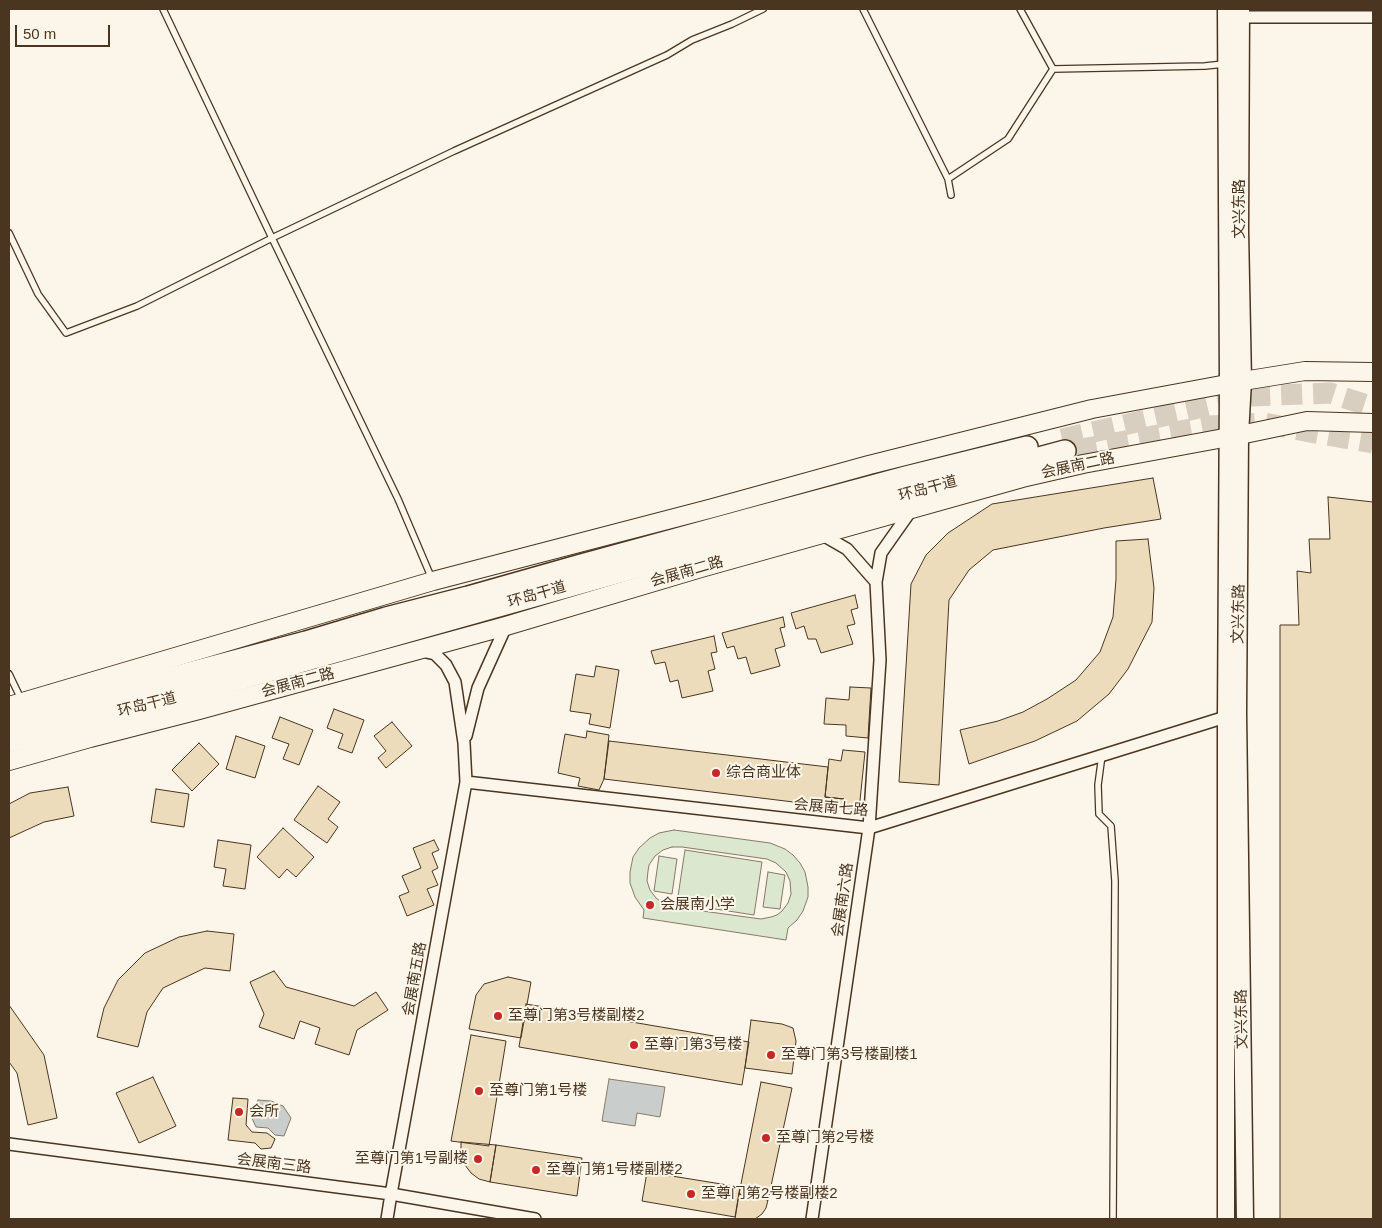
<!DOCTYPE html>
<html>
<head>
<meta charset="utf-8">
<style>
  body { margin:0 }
  #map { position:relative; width:1382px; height:1228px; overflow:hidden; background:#fbf6e9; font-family:Helvetica,sans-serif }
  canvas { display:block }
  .frame { position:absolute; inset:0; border:10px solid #4a3520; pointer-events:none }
  .scale { position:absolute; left:15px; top:25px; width:95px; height:22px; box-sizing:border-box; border:2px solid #4a3520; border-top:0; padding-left:6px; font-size:15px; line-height:18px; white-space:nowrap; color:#4a3520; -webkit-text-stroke:4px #fbf6e9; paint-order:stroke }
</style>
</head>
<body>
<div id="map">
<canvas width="1382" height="1228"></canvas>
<div class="frame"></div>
<div class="scale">50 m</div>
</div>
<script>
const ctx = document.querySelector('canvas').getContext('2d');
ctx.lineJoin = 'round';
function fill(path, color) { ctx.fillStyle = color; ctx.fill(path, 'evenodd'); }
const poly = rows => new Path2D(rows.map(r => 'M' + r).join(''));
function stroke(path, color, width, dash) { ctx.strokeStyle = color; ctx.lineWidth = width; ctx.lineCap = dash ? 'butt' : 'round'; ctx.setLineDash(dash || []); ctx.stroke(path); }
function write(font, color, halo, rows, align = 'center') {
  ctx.font = font + ' Helvetica,"Noto Sans SC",sans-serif'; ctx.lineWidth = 4; ctx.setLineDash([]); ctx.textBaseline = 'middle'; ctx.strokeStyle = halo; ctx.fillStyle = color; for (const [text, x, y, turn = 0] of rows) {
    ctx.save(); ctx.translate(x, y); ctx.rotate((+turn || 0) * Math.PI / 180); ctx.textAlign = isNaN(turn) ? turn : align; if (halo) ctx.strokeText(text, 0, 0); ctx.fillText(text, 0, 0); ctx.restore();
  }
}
const green = poly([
  [674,830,770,843,785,849,793,855,800,863,805,872,808,887,808,897,803,911,797,920,788,928,786,940,643,918,644,910,635,897,630,883,630,872,633,857,639,848,650,838,659,833,674,830],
  [672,847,682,847,767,859,776,863,786,872,790,881,791,894,788,903,782,911,777,915,771,917,761,919,673,907,664,904,656,898,650,890,647,881,648,871,649,865,655,856,663,850,672,847],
  [685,850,762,862,754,915,677,903,685,850],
  [659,856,677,859,672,894,654,891,659,856],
  [768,872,785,875,780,909,763,907,768,872]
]);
const water = poly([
  [609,1079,665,1087,660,1117,637,1113,635,1126,602,1121,609,1079],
  [258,1100,271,1101,283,1106,291,1118,284,1136,275,1135,268,1128,256,1127,250,1114,258,1100]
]);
const building = poly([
  [1153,478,1161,519,1104,528,993,550,969,570,949,600,939,785,899,782,911,584,926,555,948,533,992,504,1153,478],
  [1328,497,1373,502,1373,1219,1280,1219,1280,625,1299,625,1297,571,1311,573,1309,539,1330,539,1328,497],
  [1148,539,1154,588,1152,622,1128,669,1109,694,1077,721,1035,741,969,764,960,730,998,721,1023,712,1047,699,1076,680,1100,652,1113,617,1116,579,1116,541,1148,539],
  [855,595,858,608,851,610,855,624,847,626,853,644,821,653,816,639,808,639,804,626,796,629,791,613,855,595],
  [783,617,785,627,780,628,785,646,775,649,780,666,751,674,746,657,738,659,734,646,727,648,722,633,783,617],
  [714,636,717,652,711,653,715,669,708,671,713,691,682,698,678,680,670,682,665,662,655,664,651,651,714,636],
  [596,666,619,670,610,728,589,724,591,714,570,711,576,674,594,677,596,666],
  [850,687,871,688,868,738,846,736,846,725,824,724,826,698,849,700,850,687],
  [334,709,364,720,352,753,338,748,343,734,327,728,334,709],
  [280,717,313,730,299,765,283,759,289,744,272,738,280,717],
  [392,722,412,746,386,768,378,758,386,751,374,736,392,722],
  [587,731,609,735,604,779,599,790,578,786,580,778,558,773,565,734,586,738,587,731],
  [236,736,265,746,255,778,226,769,236,736],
  [609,741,828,767,825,797,844,799,843,808,604,779,609,741],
  [199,743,219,764,192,791,172,770,199,743],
  [843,750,865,752,859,810,843,808,844,799,825,797,829,759,841,761,843,750],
  [318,786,340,802,328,819,338,827,327,843,294,820,318,786],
  [68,787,74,816,44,822,9,838,9,804,30,793,68,787],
  [156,789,189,794,184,827,151,822,156,789],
  [283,828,314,857,296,877,287,869,279,878,257,857,283,828],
  [218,840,251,845,245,889,223,886,226,869,214,867,218,840],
  [434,840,439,850,432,853,438,868,432,871,438,885,427,889,434,905,407,916,399,896,409,892,402,876,421,868,413,848,434,840],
  [207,931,234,934,230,971,205,968,163,988,147,1012,138,1047,97,1037,104,1008,118,980,145,953,179,937,207,931],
  [274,971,286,987,354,1006,376,992,388,1010,357,1030,349,1055,315,1044,320,1028,300,1021,294,1039,259,1027,264,1014,250,982,274,971],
  [508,977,531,982,521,1038,469,1029,476,995,484,984,508,977],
  [526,1004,749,1042,742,1085,519,1047,526,1004],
  [9,1005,44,1055,57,1118,28,1125,17,1073,9,1062,9,1005],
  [751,1020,782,1024,793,1028,796,1041,792,1074,745,1068,751,1020],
  [471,1035,506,1041,489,1146,451,1141,471,1035],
  [153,1077,176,1126,139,1143,116,1093,153,1077],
  [761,1082,792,1088,768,1200,739,1194,761,1082],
  [233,1098,248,1099,246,1125,252,1132,267,1133,275,1139,271,1148,261,1149,255,1143,228,1140,233,1098],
  [461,1142,496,1145,490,1182,479,1179,471,1173,465,1165,461,1152,461,1142],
  [496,1145,582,1158,577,1196,490,1182,496,1145],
  [647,1172,740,1187,735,1217,642,1201,647,1172],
  [739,1194,768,1200,766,1208,762,1214,755,1219,735,1219,739,1194]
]);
const highwayTunnel = poly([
  [1062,439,1252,396,1330,393,1373,407],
  [1076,450,1208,426,1264,423,1310,432,1373,443]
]);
const lane = poly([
  [163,9,272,238,398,499,432,579],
  [863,9,948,179,951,195],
  [1020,9,1053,69,1205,66,1224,64],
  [948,179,1008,139,1053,69],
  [9,233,38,294,66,333,137,306,272,238,454,151,667,55,692,40,732,24,763,9],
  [9,674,21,699],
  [1102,755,1098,785,1099,814,1111,826,1115,881,1113,1219]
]);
const street = poly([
  [1235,17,1373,17],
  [821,534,847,549,876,582],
  [466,736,478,688,506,626],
  [466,782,869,828,1232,715],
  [9,1144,391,1194,535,1219],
  [387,1219,391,1194,466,782,464,743,455,682,446,665,435,654,422,651],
  [812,1219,869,828,880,660,876,582,881,553,912,509]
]);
const secondary = poly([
  [1226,9,1228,384,1226,716,1226,1219],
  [1241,9,1240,231,1243,381,1240,435,1238,713,1245,1219]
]);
const primary = poly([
  [9,706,433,581,713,508,869,465,1092,409,1243,381,1305,371,1373,372],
  [9,761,90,738,199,710,506,626,701,568,1022,478,1083,464,1240,435,1307,421,1373,423]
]);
const highway = poly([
  [9,723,133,688,306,642,386,618,468,597,581,565,750,519,906,477,1027,447],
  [9,741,177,697,328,654,702,549,1065,451]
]);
const markers = [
  [716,773,5,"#c62828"],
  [650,905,5,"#c62828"],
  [498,1016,5,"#c62828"],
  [634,1045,5,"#c62828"],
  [771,1055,5,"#c62828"],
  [479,1091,5,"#c62828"],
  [239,1112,5,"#c62828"],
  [766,1138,5,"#c62828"],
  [478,1159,5,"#c62828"],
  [536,1170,5,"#c62828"],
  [691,1194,5,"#c62828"]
];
const streetNames = [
  ["文兴东路",1240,209,-90],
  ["会展南二路",1078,466,-12],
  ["环岛干道",928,489,-15],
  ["会展南二路",687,572,-16],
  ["环岛干道",537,595,-16],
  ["文兴东路",1239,614,-89],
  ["会展南二路",298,683,-15],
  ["环岛干道",147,705,-14],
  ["会展南七路",831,808,5],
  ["会展南六路",843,900,-82],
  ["会展南五路",415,979,-80],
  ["文兴东路",1242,1019,-91],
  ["会展南三路",274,1164,7]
];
const poiNames = [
  ["综合商业体",726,773],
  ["会展南小学",660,905],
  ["至尊门第3号楼副楼2",508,1016],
  ["至尊门第3号楼",644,1045],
  ["至尊门第3号楼副楼1",781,1055],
  ["至尊门第1号楼",489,1091],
  ["会所",249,1112],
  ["至尊门第2号楼",776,1138],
  ["至尊门第1号副楼",468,1159,"right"],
  ["至尊门第1号楼副楼2",546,1170],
  ["至尊门第2号楼副楼2",701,1194]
];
fill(green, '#dce7d0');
stroke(green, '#887966', 1);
fill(water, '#c9cecd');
stroke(water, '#887966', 1);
fill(building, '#ecdcbc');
stroke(building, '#4a3520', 1);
stroke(highwayTunnel, '#d8cfc1', 21, [21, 11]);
stroke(lane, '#4a3520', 8);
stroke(street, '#4a3520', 14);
stroke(secondary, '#4a3520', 19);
stroke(primary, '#4a3520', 20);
stroke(highway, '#4a3520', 24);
stroke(lane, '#fbf6e9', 5.5);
stroke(street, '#fbf6e9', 11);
stroke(secondary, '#fbf6e9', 16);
stroke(primary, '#fbf6e9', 18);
stroke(highway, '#fbf6e9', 21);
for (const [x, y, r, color] of markers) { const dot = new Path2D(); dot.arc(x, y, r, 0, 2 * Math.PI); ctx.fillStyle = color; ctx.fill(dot); stroke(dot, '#fbf6e9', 2); }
write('15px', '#4a3520', '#fbf6e9', streetNames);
write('15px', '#4a3520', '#fbf6e9', poiNames, 'left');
</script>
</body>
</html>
